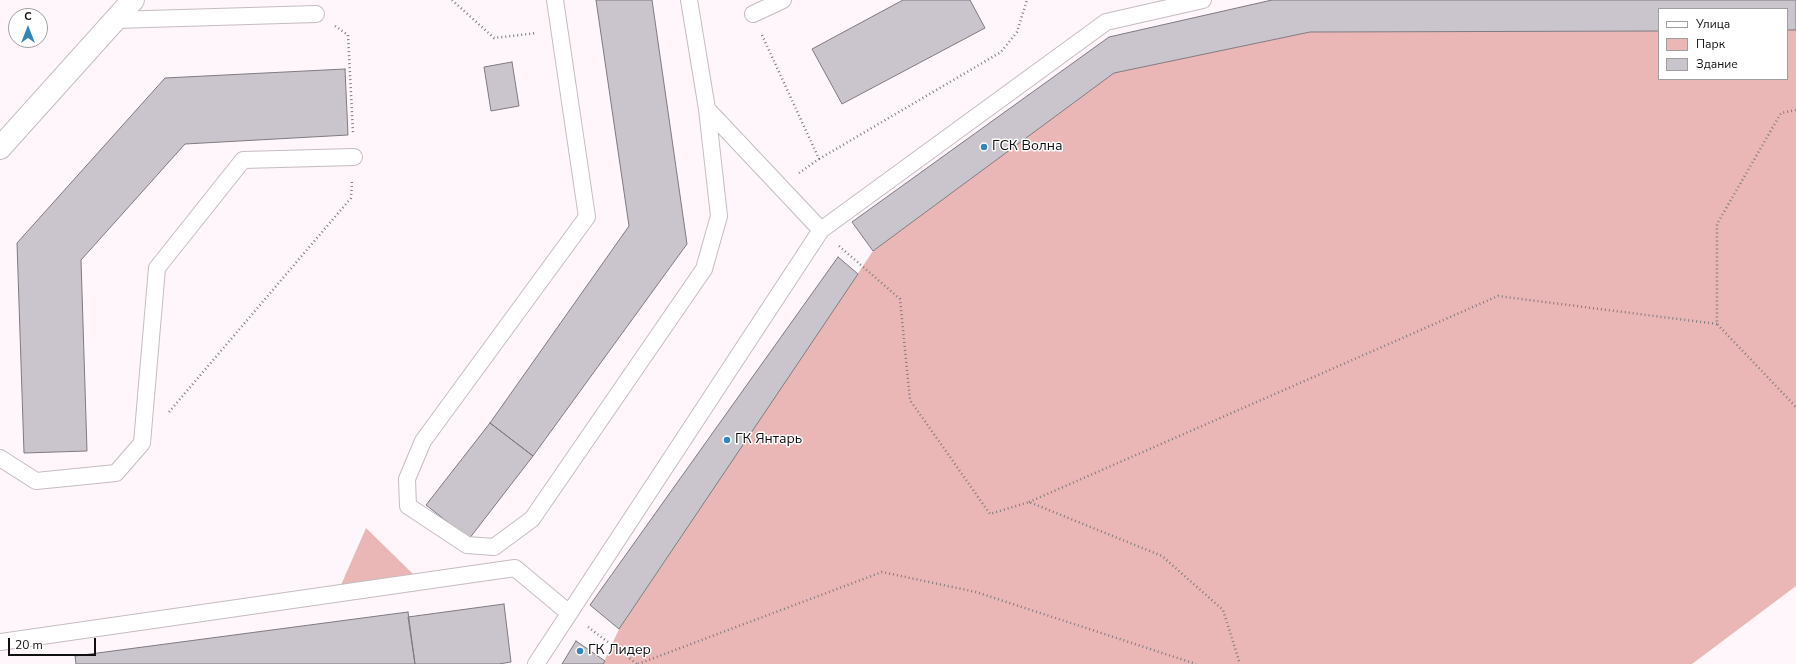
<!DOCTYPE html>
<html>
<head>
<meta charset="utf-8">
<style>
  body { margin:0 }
  #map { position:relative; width:1796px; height:664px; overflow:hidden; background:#fef6fb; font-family:"Nunito Sans",sans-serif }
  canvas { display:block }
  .legend { position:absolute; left:1658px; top:8px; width:130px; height:72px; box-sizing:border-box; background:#fff; border:1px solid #a09fa0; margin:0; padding:5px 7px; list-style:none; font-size:12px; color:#120f11 }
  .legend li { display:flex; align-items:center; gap:8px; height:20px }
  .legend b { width:20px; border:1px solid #a09fa0 }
  .north { position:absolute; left:8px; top:8px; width:40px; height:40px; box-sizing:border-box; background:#fff; border:1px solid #a09fa0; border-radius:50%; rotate:0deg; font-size:11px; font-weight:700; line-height:16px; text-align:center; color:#120f11 }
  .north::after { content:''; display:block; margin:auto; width:14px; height:18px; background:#3287b7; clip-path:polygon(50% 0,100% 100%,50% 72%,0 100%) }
  .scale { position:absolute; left:8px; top:638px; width:88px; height:18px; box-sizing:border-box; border:2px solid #120f11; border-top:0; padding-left:5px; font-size:12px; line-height:14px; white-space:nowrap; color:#120f11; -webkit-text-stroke:3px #fff; paint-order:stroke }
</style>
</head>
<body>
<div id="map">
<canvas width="1796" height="664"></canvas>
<ul class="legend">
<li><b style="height:5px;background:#fff"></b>Улица</li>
<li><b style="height:11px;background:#eab7b6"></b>Парк</li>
<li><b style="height:11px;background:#cac4cc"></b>Здание</li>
</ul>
<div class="north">С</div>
<div class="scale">20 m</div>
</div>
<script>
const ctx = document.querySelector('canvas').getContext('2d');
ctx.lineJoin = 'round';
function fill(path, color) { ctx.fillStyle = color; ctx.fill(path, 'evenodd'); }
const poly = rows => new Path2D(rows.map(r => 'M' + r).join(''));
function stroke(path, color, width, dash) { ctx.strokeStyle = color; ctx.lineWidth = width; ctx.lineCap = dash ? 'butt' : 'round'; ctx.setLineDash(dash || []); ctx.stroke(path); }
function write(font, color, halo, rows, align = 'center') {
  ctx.font = font + ' "Nunito Sans",sans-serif'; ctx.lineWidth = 3; ctx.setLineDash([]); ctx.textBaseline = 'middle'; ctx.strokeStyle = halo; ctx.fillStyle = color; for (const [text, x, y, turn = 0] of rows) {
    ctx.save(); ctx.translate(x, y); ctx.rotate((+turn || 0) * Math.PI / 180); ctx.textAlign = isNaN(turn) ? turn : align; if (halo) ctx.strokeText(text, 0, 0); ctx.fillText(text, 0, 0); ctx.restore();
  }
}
const green = poly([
  [1787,30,1796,30,1796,586,1692,664,603,664,619,629,873,251,1114,73,1310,32,1659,31,1659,79,1787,79],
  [366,528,413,574,341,585]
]);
const building = poly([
  [596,0,652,0,687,244,533,456,490,423,629,226,596,0],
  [903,0,970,0,985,28,842,104,812,49,903,0],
  [1272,0,1796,0,1796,30,1787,30,1787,9,1659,9,1659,31,1310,32,1114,73,873,251,852,222,1109,37,1272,0],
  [512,62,519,106,491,111,484,67,512,62],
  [345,69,348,135,185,144,81,260,87,451,24,453,17,243,165,78,345,69],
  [838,257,858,274,619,629,590,605,838,257],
  [490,423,533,456,469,539,426,505,490,423],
  [504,604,511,662,499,664,415,664,408,617,504,604],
  [408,612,415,664,76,664,75,656,408,612],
  [576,641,605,661,603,664,562,664,576,641]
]);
const path = poly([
  [452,0,494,38,537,33],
  [335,26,348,35,353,133],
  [762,35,819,159,799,173],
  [1796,110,1781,113,1717,224,1717,324,1796,407],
  [819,159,1001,52,1017,32,1027,0],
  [839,246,900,299,910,400,990,514,1029,502,1162,556,1223,610,1240,664],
  [169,412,351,198,352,180],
  [1029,502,1498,296,1717,324],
  [588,627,637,664],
  [638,664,882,572,976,592,1196,664]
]);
const service = poly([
  [555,0,587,217,423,441,407,479,408,506,467,545,494,547,532,519,704,269,719,216,707,109],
  [689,0,707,109,821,230],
  [753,14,783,0],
  [115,20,316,14],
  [0,458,36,481,116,473,142,443,157,268,243,160,354,157],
  [0,642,515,568,569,613],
  [536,664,821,230,1106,22,1203,0]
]);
const minor = poly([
  [0,148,133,0]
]);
const markers = [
  [984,147,4,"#3287b7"],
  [727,440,4,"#3287b7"],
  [580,651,4,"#3287b7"]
];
const poiNames = [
  ["ГСК Волна",992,147],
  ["ГК Янтарь",735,440],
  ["ГК Лидер",588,651]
];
fill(green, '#eab7b6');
fill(building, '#cac4cc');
stroke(building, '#7f7980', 1);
stroke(service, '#c5bcc1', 18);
stroke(minor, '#c5bcc1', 24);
stroke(path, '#807b7e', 2.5, [1, 3]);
stroke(service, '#fff', 16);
stroke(minor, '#fff', 22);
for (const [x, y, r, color] of markers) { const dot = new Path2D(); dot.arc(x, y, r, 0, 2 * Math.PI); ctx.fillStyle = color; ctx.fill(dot); stroke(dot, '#fff', 1.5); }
write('14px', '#120f11', '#fff', poiNames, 'left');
</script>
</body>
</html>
